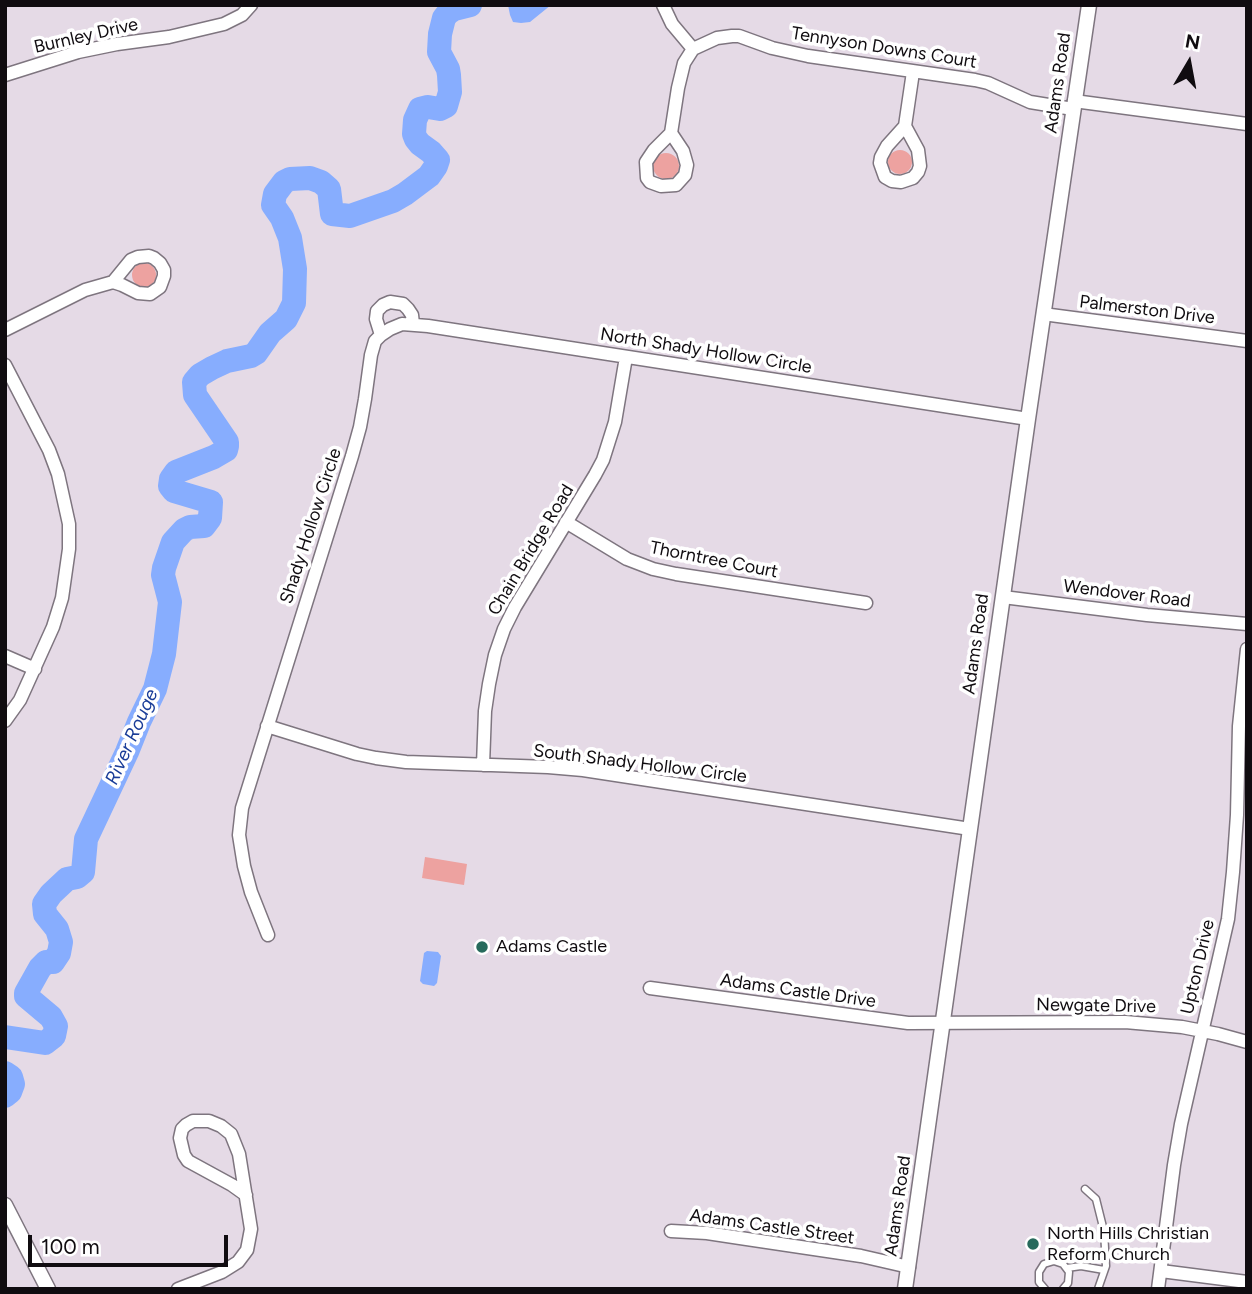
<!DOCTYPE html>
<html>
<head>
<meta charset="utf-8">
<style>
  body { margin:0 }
  #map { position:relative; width:1252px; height:1294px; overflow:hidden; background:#e5dae6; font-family:Figtree,sans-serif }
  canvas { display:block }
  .frame { position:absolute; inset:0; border:7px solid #100c10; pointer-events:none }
  .north { position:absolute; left:1154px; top:28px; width:70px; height:70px; -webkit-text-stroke:5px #fff; paint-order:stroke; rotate:10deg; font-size:19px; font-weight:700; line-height:28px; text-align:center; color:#100c10 }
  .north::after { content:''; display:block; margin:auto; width:24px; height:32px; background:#100c10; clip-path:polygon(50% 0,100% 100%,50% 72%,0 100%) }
  .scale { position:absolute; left:28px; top:1235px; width:200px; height:32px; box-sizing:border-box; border:4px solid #100c10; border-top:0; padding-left:9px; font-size:21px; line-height:24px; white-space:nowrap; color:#100c10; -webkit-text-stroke:5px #fff; paint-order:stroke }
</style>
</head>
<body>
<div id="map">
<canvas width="1252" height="1294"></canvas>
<div class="frame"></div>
<div class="north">N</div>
<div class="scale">100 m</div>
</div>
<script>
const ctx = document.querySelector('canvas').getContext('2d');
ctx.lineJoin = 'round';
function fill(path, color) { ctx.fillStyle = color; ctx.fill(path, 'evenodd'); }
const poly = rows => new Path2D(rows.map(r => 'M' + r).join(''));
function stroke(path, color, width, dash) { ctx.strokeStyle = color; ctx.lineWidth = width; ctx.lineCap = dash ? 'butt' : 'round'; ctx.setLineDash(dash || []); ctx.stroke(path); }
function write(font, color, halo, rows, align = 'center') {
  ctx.font = font + ' Figtree,sans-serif'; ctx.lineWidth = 7; ctx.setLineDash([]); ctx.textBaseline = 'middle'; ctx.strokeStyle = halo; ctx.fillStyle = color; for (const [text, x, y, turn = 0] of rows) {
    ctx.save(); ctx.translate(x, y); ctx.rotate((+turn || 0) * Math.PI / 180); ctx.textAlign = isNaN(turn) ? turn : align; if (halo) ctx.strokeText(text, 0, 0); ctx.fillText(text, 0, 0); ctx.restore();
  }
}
const green = poly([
  '888 162a12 12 0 1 1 24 0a12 12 0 1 1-24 0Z',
  '653 166a13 13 0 1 1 26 0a13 13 0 1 1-26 0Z',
  '132 275a12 12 0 1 1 24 0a12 12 0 1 1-24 0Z',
  [425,857,467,864,464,885,422,878]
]);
const water = poly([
  [508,5,551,5,530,22,521,23,513,22,510,15],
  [427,951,438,952,441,956,437,983,434,986,423,984,420,981,424,953]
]);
const river = poly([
  [5,1037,45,1043,54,1036,56,1026,51,1017,26,996,26,993,40,968,46,962,53,962,59,953,61,942,57,929,45,914,44,904,51,894,67,879,77,877,83,872,86,839,127,752,139,722,155,689,164,654,170,602,163,575,164,568,173,542,184,530,190,527,204,526,210,518,211,502,174,491,170,486,171,479,176,472,214,457,226,450,227,446,227,442,195,395,194,382,200,375,212,368,227,361,251,356,256,353,270,333,286,319,294,303,295,269,290,238,282,218,273,205,275,194,284,182,290,179,310,178,321,182,329,189,332,214,350,216,393,201,405,194,429,176,436,166,438,160,431,152,420,144,416,139,414,134,415,120,420,109,428,107,440,109,446,106,450,92,449,75,448,69,439,52,440,34,444,18,448,13,454,9,470,5],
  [5,1073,11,1077,13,1084,10,1092,5,1096]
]);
const service = poly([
  [1085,1189,1096,1199,1104,1231,1106,1266,1098,1289],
  [1067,1268,1081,1266,1104,1270],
  [1045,1289,1039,1282,1039,1272,1044,1264,1054,1261,1063,1264,1069,1272,1068,1283,1063,1289]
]);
const minor = poly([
  [663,5,672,24,693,49],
  [5,75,78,52,117,44,169,37,224,24,242,15,251,5],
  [1074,101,1247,124],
  [905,126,918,150,920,166,918,172,913,178,901,182,892,181,885,177,880,163,881,157,887,146,905,126,913,72],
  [671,133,683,151,687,165,685,175,676,185,661,186,650,182,647,178,646,162,654,150,671,133,678,88,684,63,693,49,717,38,732,36,739,36,772,48,808,56,975,80,988,83,1030,102,1073,109],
  [1043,314,1247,341],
  [5,330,85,290,113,282,122,285,138,293,150,294,160,287,164,276,164,270,160,263,154,258,149,256,138,257,131,260,113,282],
  [381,335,376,319,377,311,383,305,390,302,403,304,408,309,412,315,413,324],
  [5,365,49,450,58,474,69,524,69,549,62,598,53,627,20,700,5,721],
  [566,522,627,559,653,569,676,574,866,603],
  [1003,597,1147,615,1247,624],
  [5,656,35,669],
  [267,726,357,754,376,758,406,762,548,767,583,770,970,829],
  [483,765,485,711,489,684,495,655,504,629,515,607,595,475,603,460,615,422,626,357],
  [268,935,251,892,244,866,239,835,242,808,352,456,360,427,365,399,371,355,375,341,381,335,390,329,402,324,428,326,1028,419],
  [650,988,908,1023,1125,1022,1182,1027,1218,1034,1247,1042],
  [671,1231,707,1233,740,1238,861,1256,909,1267],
  [1161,1271,1247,1282],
  [178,1289,222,1272,238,1262,247,1250,251,1229,239,1154,231,1134,221,1126,209,1121,193,1121,186,1125,182,1129,180,1138,184,1155,188,1161,232,1185,246,1195],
  [1158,1289,1174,1165,1181,1124,1228,919,1233,872,1237,815,1239,726,1247,649]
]);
const tertiary = poly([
  [5,1205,48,1289],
  [905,1289,1028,419,1089,5]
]);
const markers = [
  [482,947,7,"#276a5c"],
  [1033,1244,7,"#276a5c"]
];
const streetNames = [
  ["Burnley Drive",86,36,-13],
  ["Tennyson Downs Court",884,48,9],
  ["Adams Road",1058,83,-82],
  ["Palmerston Drive",1147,310,7],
  ["North Shady Hollow Circle",706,351,9],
  ["Shady Hollow Circle",311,526,-72],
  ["Chain Bridge Road",531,550,-59],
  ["Thorntree Court",714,560,11],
  ["Wendover Road",1127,594,7],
  ["Adams Road",976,644,-82],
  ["South Shady Hollow Circle",640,764,7],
  ["Upton Drive",1198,967,-77],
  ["Adams Castle Drive",798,991,8],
  ["Newgate Drive",1096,1006,1],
  ["Adams Road",898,1206,-82],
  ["Adams Castle Street",772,1227,8]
];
const poiNames = [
  ["Adams Castle",496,947],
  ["North Hills Christian",1047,1234],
  ["Reform Church",1047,1255]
];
const waterNames = [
  ["River Rouge",132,737,-66]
];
fill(green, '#eda2a0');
fill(water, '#87adfe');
stroke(river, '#87adfe', 24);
stroke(service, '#7e757f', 9);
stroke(minor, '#7e757f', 15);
stroke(tertiary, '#7e757f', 17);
stroke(service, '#fff', 6);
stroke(minor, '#fff', 12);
stroke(tertiary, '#fff', 14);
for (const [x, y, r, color] of markers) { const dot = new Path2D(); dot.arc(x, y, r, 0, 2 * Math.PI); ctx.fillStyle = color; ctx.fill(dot); stroke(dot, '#fff', 2.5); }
write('18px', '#100c10', '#fff', streetNames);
write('18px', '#100c10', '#fff', poiNames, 'left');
write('italic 19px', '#1a3d98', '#fff', waterNames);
</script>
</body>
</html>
